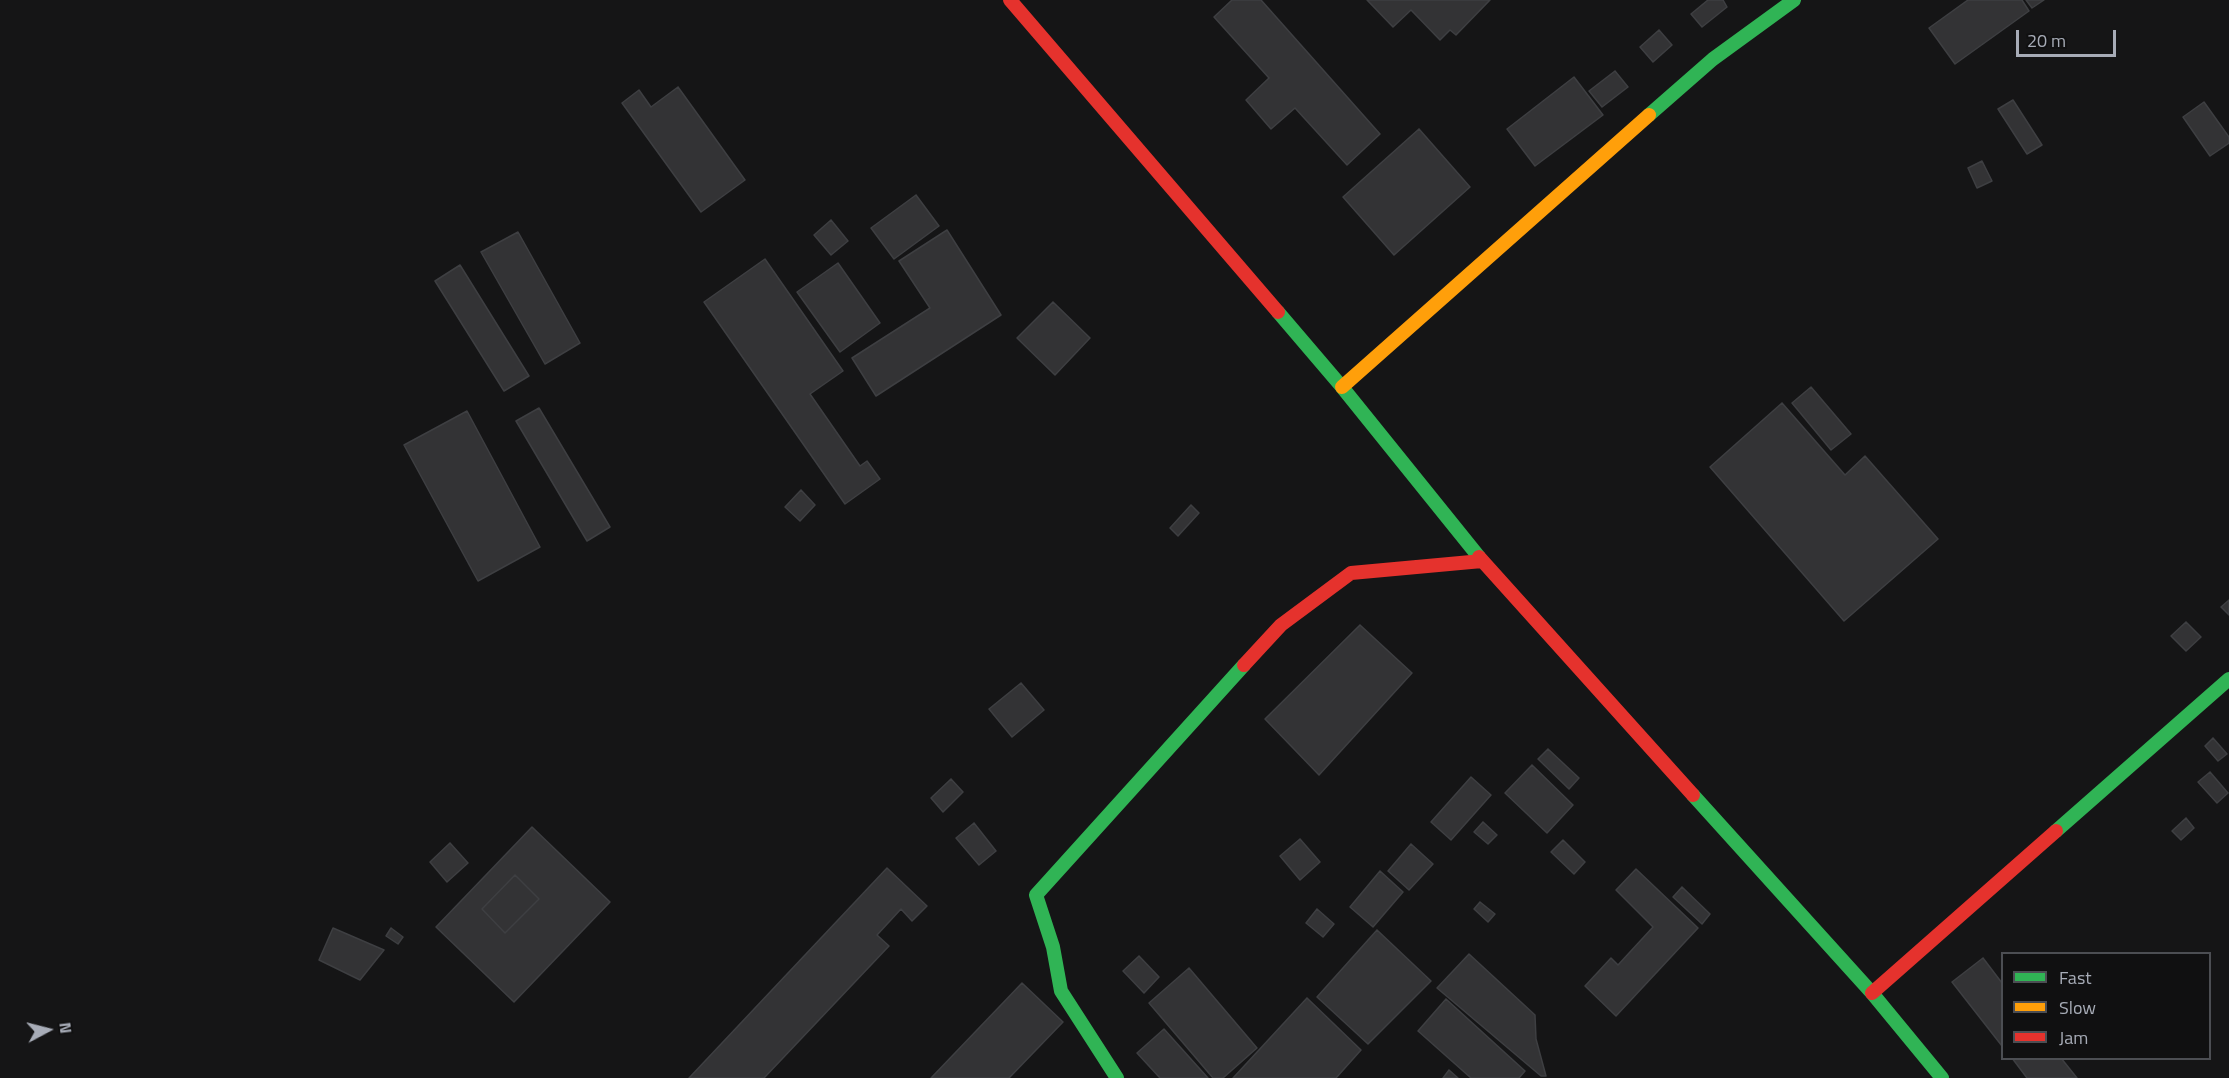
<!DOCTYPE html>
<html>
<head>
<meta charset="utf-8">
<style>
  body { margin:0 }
  #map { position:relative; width:2229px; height:1078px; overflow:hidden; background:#151516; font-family:"Titillium Web",sans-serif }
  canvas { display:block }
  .legend { position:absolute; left:2001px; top:952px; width:210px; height:108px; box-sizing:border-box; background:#101011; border:2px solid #4c4e53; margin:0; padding:8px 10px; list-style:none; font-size:18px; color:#a7acb7 }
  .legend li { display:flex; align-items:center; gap:12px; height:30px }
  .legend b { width:30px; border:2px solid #4c4e53 }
  .north { position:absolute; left:18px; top:1000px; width:60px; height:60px; -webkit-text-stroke:4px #101011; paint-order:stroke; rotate:83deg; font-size:16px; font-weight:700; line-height:24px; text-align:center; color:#a7acb7 }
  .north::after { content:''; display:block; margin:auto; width:21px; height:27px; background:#a7acb7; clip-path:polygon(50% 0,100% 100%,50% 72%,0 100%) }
  .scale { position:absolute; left:2016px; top:30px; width:100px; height:27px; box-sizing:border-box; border:3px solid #a7acb7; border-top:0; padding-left:8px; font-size:18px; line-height:21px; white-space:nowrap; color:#a7acb7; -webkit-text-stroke:4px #101011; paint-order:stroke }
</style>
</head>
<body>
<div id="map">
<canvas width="2229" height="1078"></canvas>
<ul class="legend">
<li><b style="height:8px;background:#30b455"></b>Fast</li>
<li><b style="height:8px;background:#ff9f0a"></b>Slow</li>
<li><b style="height:8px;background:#e5322d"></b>Jam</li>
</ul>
<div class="north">N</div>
<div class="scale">20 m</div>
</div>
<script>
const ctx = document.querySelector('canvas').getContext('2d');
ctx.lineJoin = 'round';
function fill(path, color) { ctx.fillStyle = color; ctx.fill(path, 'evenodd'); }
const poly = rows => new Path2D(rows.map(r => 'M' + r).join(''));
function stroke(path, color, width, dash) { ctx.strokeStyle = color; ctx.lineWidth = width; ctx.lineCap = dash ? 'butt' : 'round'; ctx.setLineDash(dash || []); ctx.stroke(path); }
const building = poly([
  [1232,0,1261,0,1380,134,1347,165,1295,108,1271,129,1246,100,1269,78,1214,17,1232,0],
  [1367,0,1490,0,1456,35,1450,30,1440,40,1411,10,1393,27,1367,0],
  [1708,0,1723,0,1727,7,1702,27,1691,14,1708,0],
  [1968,0,2022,0,2029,11,1955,64,1929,28,1968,0],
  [2026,0,2044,0,2032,8,2026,0],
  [1659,30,1672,45,1653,62,1640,47,1659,30],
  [1615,71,1628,87,1602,107,1589,91,1615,71],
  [1574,77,1603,115,1535,166,1507,129,1574,77],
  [678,87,745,180,701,212,622,103,639,90,651,107,678,87],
  [2013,100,2042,145,2027,154,1998,109,2013,100],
  [2204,102,2229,137,2229,143,2210,156,2183,117,2204,102],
  [1419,129,1470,187,1394,255,1343,197,1419,129],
  [1982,161,1992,181,1977,188,1968,168,1982,161],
  [916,195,939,226,894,259,871,228,916,195],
  [831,220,848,241,831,255,814,235,831,220],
  [947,230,1001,315,876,396,852,358,930,308,899,261,947,230],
  [518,232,580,343,545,364,481,252,518,232],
  [765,259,843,371,810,394,860,466,867,461,880,479,845,504,704,302,765,259],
  [838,263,880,323,840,352,797,292,838,263],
  [460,265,529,376,504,391,435,281,460,265],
  [1053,302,1090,338,1055,375,1017,338,1053,302],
  [1811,387,1851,434,1831,450,1792,403,1811,387],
  [1782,403,1845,475,1865,456,1938,539,1844,621,1710,467,1782,403],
  [539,408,610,527,587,541,516,421,539,408],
  [467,411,540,547,478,581,404,445,467,411],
  [801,490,815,505,800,521,785,507,801,490],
  [1191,505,1199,513,1178,536,1170,528,1191,505],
  [2229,600,2229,615,2221,607,2229,600],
  [2186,622,2201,637,2186,651,2171,636,2186,622],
  [1360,625,1412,673,1319,775,1265,719,1360,625],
  [1021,683,1044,710,1012,737,989,709,1021,683],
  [2213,738,2227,754,2218,761,2205,746,2213,738],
  [1548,749,1579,778,1569,789,1538,759,1548,749],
  [1532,765,1573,805,1547,833,1505,793,1532,765],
  [2210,772,2228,793,2217,803,2198,782,2210,772],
  [1471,777,1491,795,1451,840,1431,822,1471,777],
  [951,779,963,792,943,812,931,798,951,779],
  [2186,818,2194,828,2181,840,2172,831,2186,818],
  [1483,822,1497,835,1488,844,1474,832,1483,822],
  [974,823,996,851,979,865,956,838,974,823],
  [532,827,610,902,514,1002,436,927,532,827],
  [515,875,539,899,505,933,482,909,515,875],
  [1300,839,1320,862,1300,880,1280,856,1300,839],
  [1563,840,1585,862,1574,874,1551,852,1563,840],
  [450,843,468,863,447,882,430,862,450,843],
  [1411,844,1433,864,1409,890,1388,871,1411,844],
  [887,868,927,906,912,921,901,909,877,935,889,946,764,1078,689,1078,887,868],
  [1636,869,1698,928,1616,1016,1585,986,1611,958,1618,965,1653,927,1616,890,1636,869],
  [1380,871,1403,892,1373,927,1350,907,1380,871],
  [515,875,539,899,505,933,482,909,515,875],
  [1682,887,1710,914,1702,924,1673,897,1682,887],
  [1480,902,1495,914,1488,922,1474,909,1480,902],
  [1317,909,1334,924,1323,937,1306,923,1317,909],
  [333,928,384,950,360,980,319,960,333,928],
  [391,928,403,937,398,944,386,936,391,928],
  [1377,930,1431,981,1368,1044,1317,997,1377,930],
  [1469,954,1535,1015,1536,1039,1546,1076,1541,1076,1437,988,1469,954],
  [1139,956,1159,977,1144,993,1123,971,1139,956],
  [1983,958,2002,983,2002,1046,1952,982,1983,958],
  [1189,968,1257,1048,1223,1078,1213,1078,1149,1003,1189,968],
  [1022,983,1063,1022,1009,1078,931,1078,1022,983],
  [1307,998,1361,1050,1336,1078,1233,1078,1307,998],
  [1446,999,1525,1071,1519,1078,1471,1078,1418,1031,1446,999],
  [1164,1029,1208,1078,1160,1078,1137,1053,1164,1029],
  [2012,1058,2061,1058,2077,1078,2027,1078,2012,1058],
  [1449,1070,1458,1078,1443,1078,1449,1070]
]);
const fast = poly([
  [1649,115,1713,59,1794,0],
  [1278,312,1342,387,1479,557],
  [1693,795,1872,993,1942,1078],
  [2056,831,2229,679],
  [1117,1078,1061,991,1053,947,1036,895,1244,665]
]);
const slow = poly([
  [1342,387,1649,115]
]);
const jam = poly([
  [1010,0,1278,312],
  [1479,557,1693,795],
  [1244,665,1281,625,1351,573,1482,561],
  [1872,993,2056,831]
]);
fill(building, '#333335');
stroke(building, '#3e3f42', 1.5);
stroke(fast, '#30b455', 14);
stroke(slow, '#ff9f0a', 14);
stroke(jam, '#e5322d', 14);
</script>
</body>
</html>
